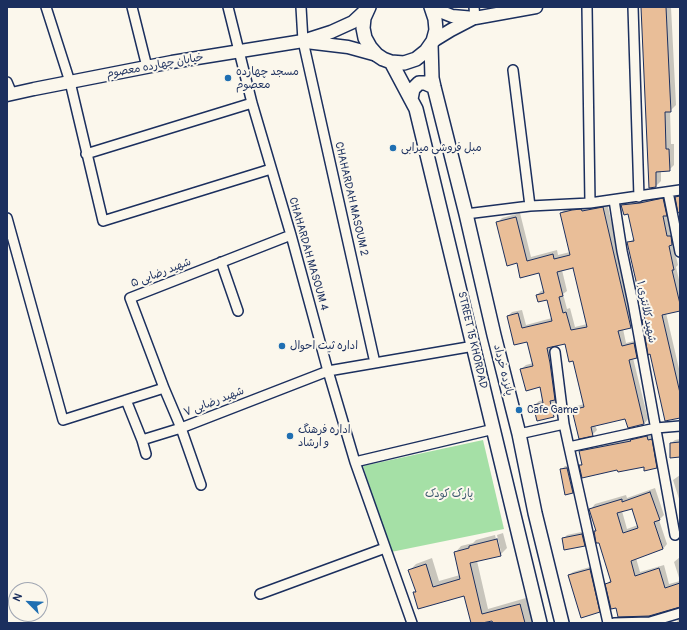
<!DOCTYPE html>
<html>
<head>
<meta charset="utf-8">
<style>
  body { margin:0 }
  #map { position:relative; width:687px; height:630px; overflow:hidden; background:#fbf7ec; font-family:Pangolin,sans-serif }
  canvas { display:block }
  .frame { position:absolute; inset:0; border:8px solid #1b2f5e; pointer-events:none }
  .north { position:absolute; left:8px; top:582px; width:40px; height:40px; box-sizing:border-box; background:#fbf7ec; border:1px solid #a1a7b3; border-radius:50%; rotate:294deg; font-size:11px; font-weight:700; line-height:16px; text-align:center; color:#1b2f5e }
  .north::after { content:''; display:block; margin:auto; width:14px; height:18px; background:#1f6fb2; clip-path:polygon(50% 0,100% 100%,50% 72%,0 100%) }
</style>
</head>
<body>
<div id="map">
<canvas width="687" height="630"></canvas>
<div class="frame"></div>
<div class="north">N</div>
</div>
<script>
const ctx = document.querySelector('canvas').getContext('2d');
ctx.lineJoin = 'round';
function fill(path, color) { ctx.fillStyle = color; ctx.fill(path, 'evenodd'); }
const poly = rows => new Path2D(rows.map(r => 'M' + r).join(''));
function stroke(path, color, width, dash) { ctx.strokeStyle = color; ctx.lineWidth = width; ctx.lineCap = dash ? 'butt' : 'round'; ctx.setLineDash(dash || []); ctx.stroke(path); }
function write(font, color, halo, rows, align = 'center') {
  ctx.font = font + ' Pangolin,"Playpen Sans Arabic",sans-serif'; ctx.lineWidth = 4; ctx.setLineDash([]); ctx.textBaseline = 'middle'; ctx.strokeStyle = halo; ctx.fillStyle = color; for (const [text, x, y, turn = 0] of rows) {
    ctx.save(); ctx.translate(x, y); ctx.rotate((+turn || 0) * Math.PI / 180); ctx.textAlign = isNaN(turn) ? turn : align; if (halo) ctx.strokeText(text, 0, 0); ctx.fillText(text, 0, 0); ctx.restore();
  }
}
const green = poly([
  [483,440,504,529,391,552,363,466]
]);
const shadow = poly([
  [642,7,671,7,676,105,670,111,671,144,674,144,674,165,669,170,661,170,661,181,656,186],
  [667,195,670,211,667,214,671,233,674,232,676,240,673,243,678,265,676,267,680,284,680,310,666,313,680,373,680,417,643,321,646,318,629,243,634,238,629,213,622,205,626,201],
  [607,203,635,323,631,327,623,329,626,343,638,340,641,352,636,357,633,358,648,419,644,424,626,417,595,425,597,430,592,435,573,410,577,406,584,404,574,359,565,343,551,346,554,358,559,395,555,399,558,411,553,416,534,406,539,401,544,400,540,386,521,369,526,365,533,363,527,341,508,316,512,312,522,310,526,325,552,318,547,299,537,295,541,291,545,290,540,272,517,262,498,222,502,218,520,213,531,257,557,250,558,255,570,252,561,213,565,209,577,206],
  [573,267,587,324,575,327,570,308,567,309,563,294,567,291,562,270],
  [652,431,662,462,656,467,644,466,618,468,580,466,583,463,580,451,585,446],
  [680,439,680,456,671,443,675,440],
  [571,465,576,489,573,492,561,470,565,466],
  [680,475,680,502,673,480],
  [655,488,664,515,659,520,667,544,663,549,636,558,640,572,664,565,669,584,680,581,680,604,616,606,607,584,611,579,600,542,595,532,597,530,591,509,595,504,626,495,627,498],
  [632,508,638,525,627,529,622,511],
  [586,531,588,541,584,545,563,539,567,535],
  [503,533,507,548,500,555,477,561,488,609,526,598,533,623,494,623,493,619,478,623,472,623,465,595,415,593,416,591,410,570,416,564,432,558,439,581,460,575,455,553,461,546,473,543,476,540,495,535,499,552,501,552,497,535],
  [680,557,680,581,674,562],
  [593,566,603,608,599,612,569,575,573,572],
  [680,618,680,623,678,623,677,621]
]);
const building = poly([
  [641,7,666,7,670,92,671,112,665,112,666,149,669,149,670,171,656,172,656,187,649,188,641,7],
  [680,196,680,212,678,213,675,197,680,196],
  [663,198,667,216,663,216,667,236,671,236,672,245,669,246,674,270,672,270,680,304,680,311,662,315,680,393,680,418,665,421,650,354,648,355,642,320,645,320,627,242,634,241,628,214,624,215,621,205,640,203,663,198],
  [603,207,631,328,618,331,622,346,634,343,637,358,629,360,644,424,628,428,625,419,591,427,593,436,579,439,572,410,584,407,573,361,569,362,565,344,547,348,550,363,555,400,550,401,554,417,537,421,533,405,543,403,540,387,526,391,520,369,533,366,527,342,514,345,507,316,518,313,522,328,552,321,547,300,538,302,536,295,544,293,539,273,520,278,517,263,507,266,496,222,516,217,527,261,553,254,554,259,570,255,560,213,572,210,581,209,582,211,603,207],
  [573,268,587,327,571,330,566,312,563,313,559,297,563,296,557,272,573,268],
  [647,436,648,440,652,439,657,468,644,471,644,467,618,472,617,470,582,478,579,465,582,465,579,451,631,441,630,440,647,436],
  [680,442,680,457,670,458,670,443,680,442],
  [567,468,573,493,565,495,560,469,567,468],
  [650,492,660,520,654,522,663,549,631,561,635,576,659,568,665,588,680,583,680,607,649,616,618,617,616,608,611,609,605,584,611,582,599,543,596,543,594,531,596,531,589,509,622,499,622,502,650,492],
  [632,509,638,528,623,533,617,513,632,509],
  [582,534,585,546,564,550,562,538,582,534],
  [497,539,501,556,470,563,482,614,520,604,525,623,493,623,492,621,482,623,471,623,464,596,418,609,413,592,416,592,408,570,426,564,433,587,460,579,454,552,469,548,469,546,497,539],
  [590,569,600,612,581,618,568,575,590,569]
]);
const minor = poly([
  [46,7,70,82,103,221,271,169],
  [132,7,147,67],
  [228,7,252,103,291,235,328,371,355,462,412,623],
  [301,7,303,41,375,363],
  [474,7,475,18],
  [587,7,590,203],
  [633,7,639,197],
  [513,70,530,206],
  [7,82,12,94],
  [86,154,252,103],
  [668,192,680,252],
  [614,200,622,251,633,303,675,535],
  [466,214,530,206,590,203,680,190],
  [7,218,63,420,164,388,181,428,328,371,474,346],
  [221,262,238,311],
  [555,352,564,424],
  [164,388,130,298,291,235],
  [126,400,142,440,181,428,201,485],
  [519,434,564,424,569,447,656,428,680,426],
  [142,440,146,454],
  [569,447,608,623],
  [355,462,494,429],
  [260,594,385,548],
  [614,623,650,622,680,613]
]);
const tertiary = poly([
  [432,8,452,16,475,18,536,7],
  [433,41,451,30,474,18],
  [306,42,348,47,377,55],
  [7,95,34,89,172,62,303,41,331,32,353,22,368,8]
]);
const secondary = poly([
  [369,7,364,18,363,28,365,38,370,47,377,55,383,59,391,62,404,63,416,59,426,51,433,41,436,30,435,19,431,7],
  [431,44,432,78,434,87,466,214,494,335,519,434,535,513,562,623],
  [391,62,416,109,540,623],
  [411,99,413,89,419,83,425,83,434,87]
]);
const markers = [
  [228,78,4,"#1f6fb2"],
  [393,148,4,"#1f6fb2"],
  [282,346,4,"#1f6fb2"],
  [519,410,4,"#1f6fb2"],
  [290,436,4,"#1f6fb2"]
];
const streetNames = [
  ["خیابان چهارده معصوم",155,66,-10],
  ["CHAHARDAH MASOUM 2",351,199,77],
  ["CHAHARDAH MASOUM 4",308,254,74],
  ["شهید رضایی ۵",161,273,-21],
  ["شهید کلانتری ۱",646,312,79],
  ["STREET 15 KHORDAD",472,340,77],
  ["پانزده خرداد",503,370,76],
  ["شهید رضایی ۷",214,402,-21]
];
const poiNames = [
  ["مسجد چهارده",236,72],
  ["معصوم",236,85],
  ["مبل فروشی میرابی",401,148],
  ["اداره ثبت احوال",290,346],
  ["Cafe Game",527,410],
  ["اداره فرهنگ",298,430],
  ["و ارشاد",298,443]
];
const parkNames = [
  ["پارک کودک",449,494]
];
fill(green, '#a5e0a6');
fill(shadow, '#0003');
fill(building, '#e9be98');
stroke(building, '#1b2f5e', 1);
stroke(minor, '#1b2f5e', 12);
stroke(tertiary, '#1b2f5e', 15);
stroke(secondary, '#1b2f5e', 16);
stroke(minor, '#fbf7ec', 9);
stroke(tertiary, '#fbf7ec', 12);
stroke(secondary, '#fbf7ec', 13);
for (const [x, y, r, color] of markers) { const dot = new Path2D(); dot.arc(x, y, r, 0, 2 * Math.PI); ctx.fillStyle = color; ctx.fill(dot); stroke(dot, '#fbf7ec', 1.5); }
write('11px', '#1b2f5e', '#fbf7ec', streetNames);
write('11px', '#1b2f5e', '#fbf7ec', poiNames, 'left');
write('11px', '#3e5b70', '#fbf7ec', parkNames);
</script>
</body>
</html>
